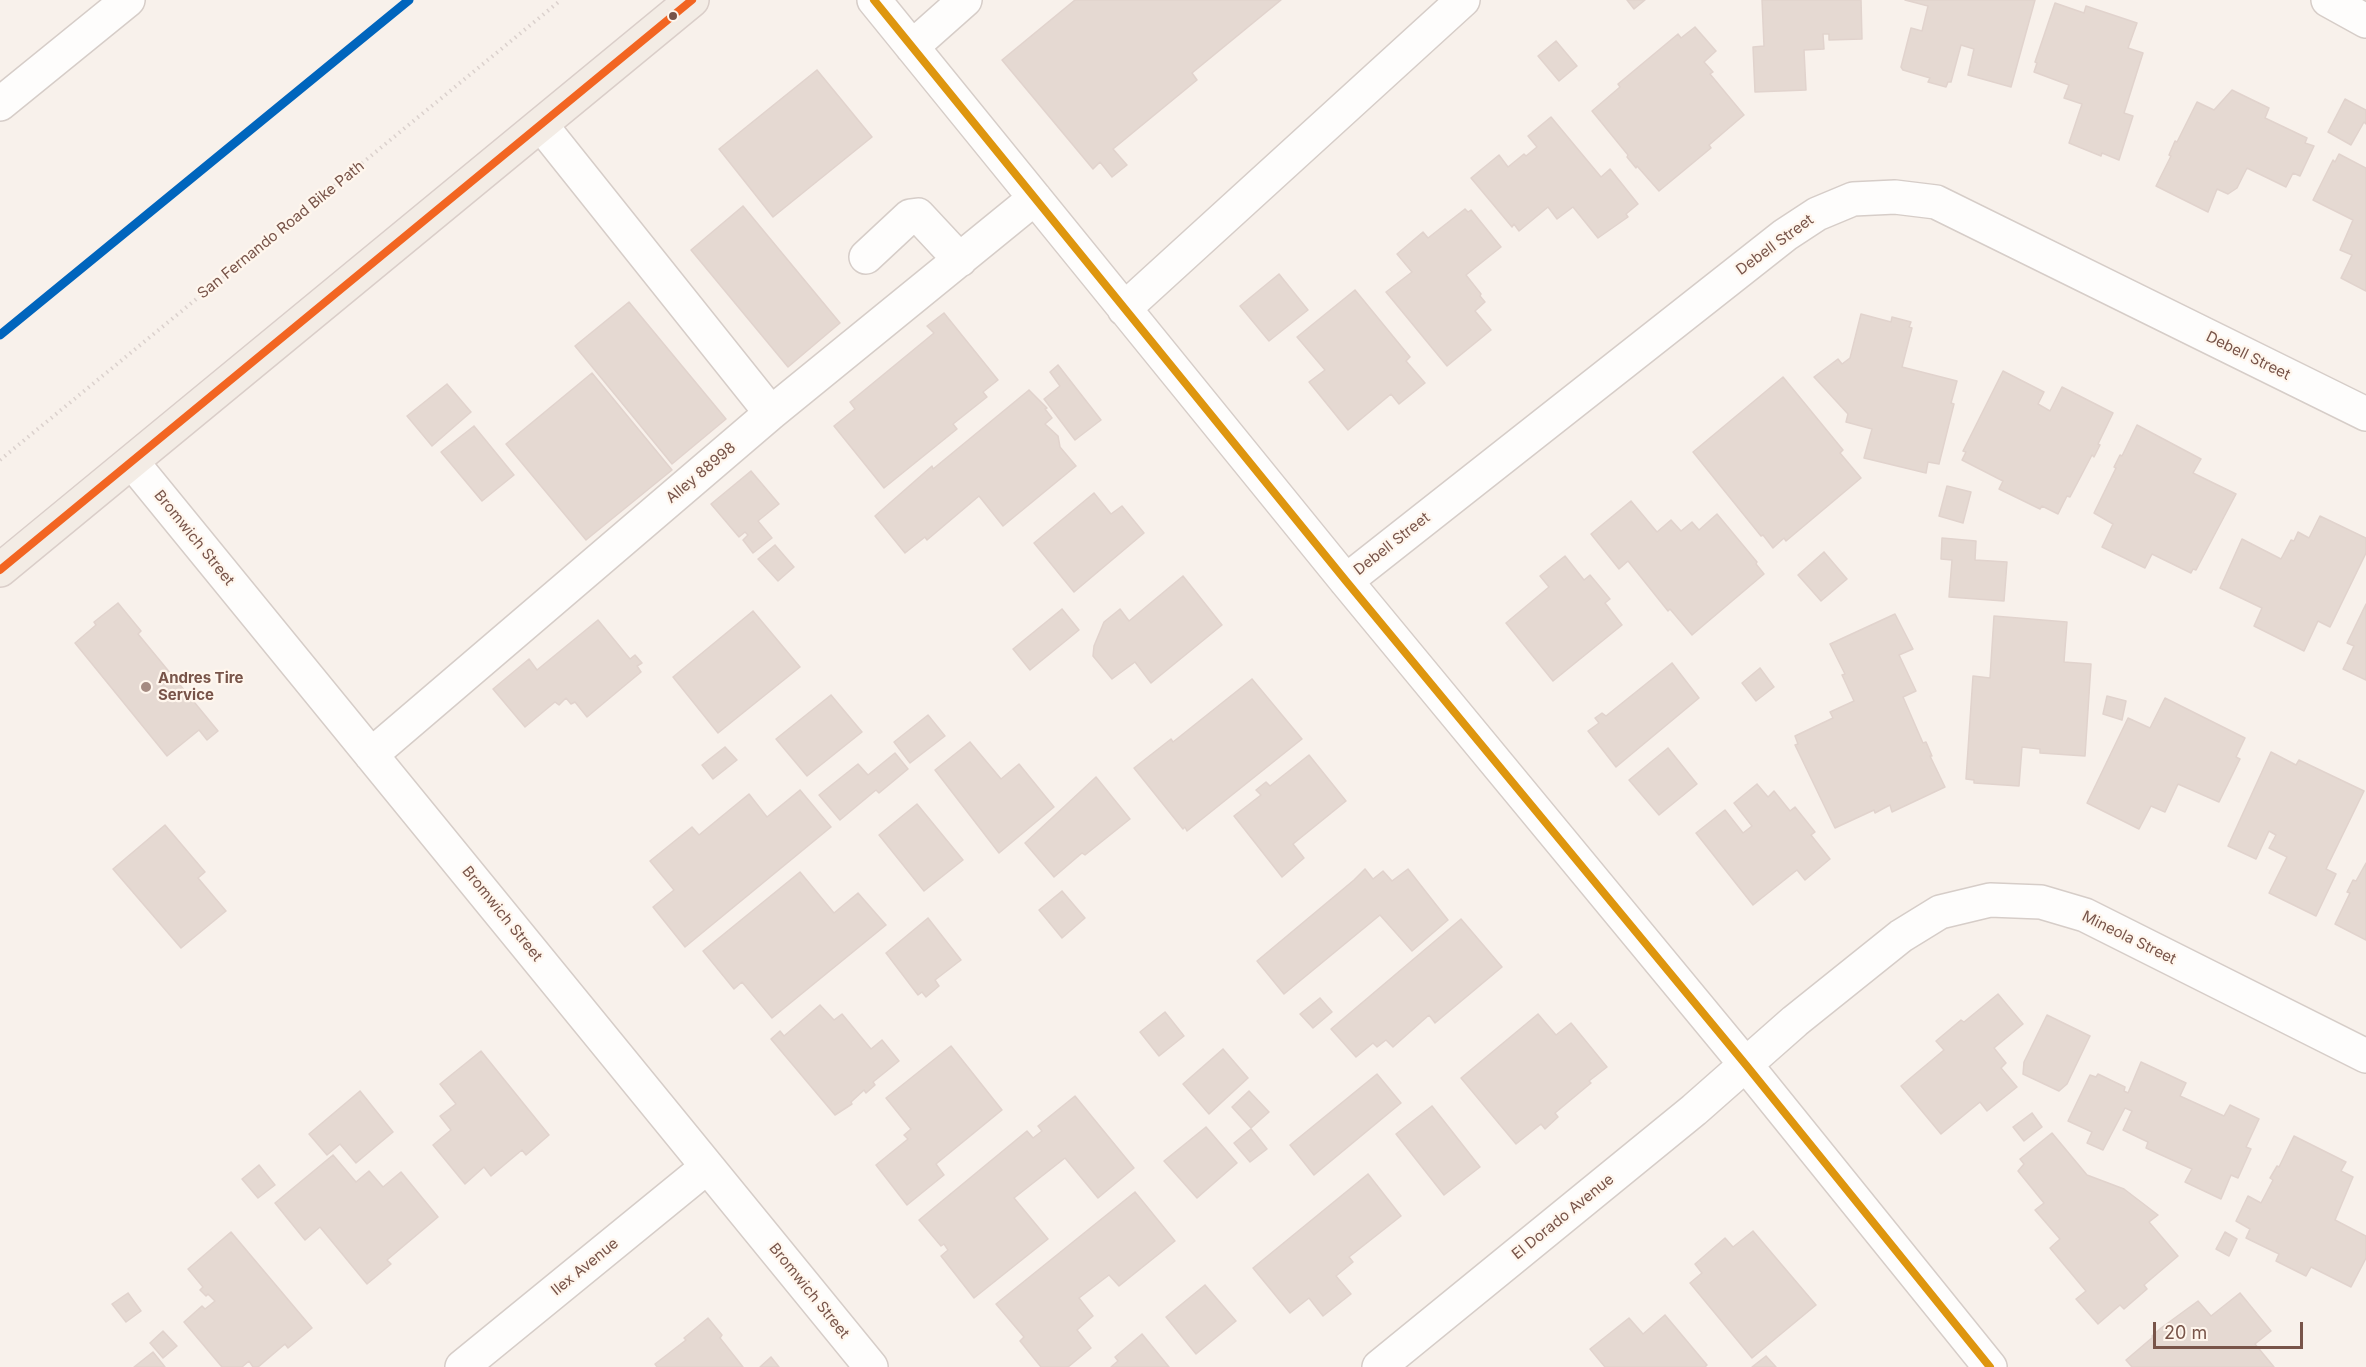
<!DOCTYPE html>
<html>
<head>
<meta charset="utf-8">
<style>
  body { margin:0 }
  #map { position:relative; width:2366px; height:1367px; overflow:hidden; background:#f8f1eb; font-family:Inter,sans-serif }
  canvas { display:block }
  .scale { position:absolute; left:2153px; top:1322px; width:150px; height:27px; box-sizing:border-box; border:3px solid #785449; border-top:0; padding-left:8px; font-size:18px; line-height:21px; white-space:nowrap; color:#785449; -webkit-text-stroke:4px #fff6ed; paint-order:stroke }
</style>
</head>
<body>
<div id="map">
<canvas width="2366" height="1367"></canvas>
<div class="scale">20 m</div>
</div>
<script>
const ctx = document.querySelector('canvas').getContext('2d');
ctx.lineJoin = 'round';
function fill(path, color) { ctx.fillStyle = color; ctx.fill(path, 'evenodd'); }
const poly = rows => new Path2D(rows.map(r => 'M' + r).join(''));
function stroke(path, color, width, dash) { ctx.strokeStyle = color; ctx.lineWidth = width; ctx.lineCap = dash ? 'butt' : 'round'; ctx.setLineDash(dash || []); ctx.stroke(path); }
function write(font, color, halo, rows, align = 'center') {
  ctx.font = font + ' Inter,sans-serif'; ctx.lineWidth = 4.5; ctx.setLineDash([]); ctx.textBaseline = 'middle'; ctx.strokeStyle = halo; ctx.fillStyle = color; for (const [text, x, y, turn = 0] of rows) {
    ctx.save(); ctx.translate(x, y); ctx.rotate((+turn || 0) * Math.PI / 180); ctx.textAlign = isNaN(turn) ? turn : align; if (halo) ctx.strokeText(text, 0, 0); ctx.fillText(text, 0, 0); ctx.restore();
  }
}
const building = poly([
  [1075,0,1281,0,1192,73,1197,80,1113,149,1127,165,1112,177,1100,162,1093,169,1002,60,1075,0],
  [1627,0,1645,0,1634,9,1627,0],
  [1762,0,1861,0,1862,39,1829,40,1829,34,1823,34,1824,49,1804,50,1806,90,1755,92,1753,47,1764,46,1762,0],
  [1905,0,2035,0,2011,87,1968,75,1974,49,1961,45,1951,82,1948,82,1946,87,1928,82,1930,78,1903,70,1901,67,1911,28,1922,31,1928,6,1905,0],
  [2055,3,2084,13,2086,6,2137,23,2128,48,2143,53,2124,113,2133,116,2119,160,2102,153,2101,156,2069,143,2082,104,2064,98,2069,85,2034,72,2037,63,2035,62,2055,3],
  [1695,27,1716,51,1704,62,1713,72,1710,74,1744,115,1709,145,1711,148,1659,191,1637,166,1636,168,1627,157,1628,155,1592,111,1620,87,1618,84,1678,34,1681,38,1695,27],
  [1556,41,1577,66,1559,81,1538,56,1556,41],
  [817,70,872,137,773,217,719,149,817,70],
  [2232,90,2269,108,2265,118,2307,138,2305,143,2314,146,2300,176,2293,173,2286,187,2247,168,2237,188,2228,194,2217,189,2208,212,2156,186,2171,156,2169,155,2175,141,2177,142,2197,102,2214,110,2232,90],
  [2345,99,2366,110,2366,124,2364,122,2351,145,2328,132,2345,99],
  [1551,117,1601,177,1610,169,1638,204,1626,214,1628,217,1598,238,1573,207,1557,219,1548,207,1519,231,1514,224,1512,227,1471,178,1499,155,1508,167,1524,154,1526,156,1537,147,1528,136,1551,117],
  [2339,154,2366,168,2366,291,2341,278,2352,255,2340,250,2353,220,2313,200,2333,160,2335,162,2339,154],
  [743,206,840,323,788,367,691,250,743,206],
  [1465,209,1468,212,1471,210,1501,247,1466,275,1481,294,1480,296,1485,302,1475,311,1491,330,1447,366,1386,292,1412,272,1397,254,1423,232,1428,238,1465,209],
  [1279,274,1308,310,1269,341,1240,306,1279,274],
  [1355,290,1410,357,1406,361,1425,383,1399,404,1391,394,1348,430,1309,382,1325,370,1297,337,1355,290],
  [629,302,726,419,672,464,575,346,629,302],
  [944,313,998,380,983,392,987,397,953,424,957,429,884,488,834,426,855,409,850,402,934,333,927,326,944,313],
  [1861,314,1891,322,1892,317,1911,322,1909,327,1912,328,1902,367,1957,381,1951,403,1954,404,1939,464,1928,462,1926,473,1864,458,1872,429,1846,422,1848,414,1814,377,1838,359,1842,364,1850,358,1861,314],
  [1058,365,1101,420,1075,440,1044,399,1060,386,1050,372,1058,365],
  [2003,371,2044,392,2038,404,2050,411,2062,387,2113,413,2098,444,2100,445,2094,457,2092,455,2070,497,2067,496,2058,514,2042,506,2040,509,1999,489,2003,481,1962,460,1966,452,1963,451,2003,371],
  [592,373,672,470,586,540,506,444,592,373],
  [1783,377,1843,450,1840,453,1861,478,1786,541,1784,538,1773,548,1763,535,1761,536,1693,452,1783,377],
  [447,384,471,412,432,446,407,416,447,384],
  [1029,390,1047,408,1045,409,1052,418,1045,424,1058,436,1060,447,1076,466,1003,526,979,496,927,540,925,537,905,553,875,516,932,466,933,469,1029,390],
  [2137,425,2201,459,2193,473,2236,494,2196,570,2193,569,2191,573,2152,554,2145,568,2102,547,2113,524,2094,513,2116,468,2114,467,2120,455,2122,456,2137,425],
  [474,426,514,475,482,501,441,452,474,426],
  [751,471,779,504,758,521,772,538,753,553,743,540,748,535,745,532,739,537,711,504,751,471],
  [1947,486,1971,492,1963,523,1939,516,1947,486],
  [1094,493,1111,514,1122,506,1144,533,1074,592,1034,543,1094,493],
  [1631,501,1657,532,1671,520,1681,531,1692,522,1699,530,1717,514,1757,562,1756,564,1764,574,1692,635,1670,609,1668,611,1628,561,1619,569,1591,534,1631,501],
  [2320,516,2366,538,2366,553,2330,627,2318,621,2304,651,2254,626,2262,608,2220,588,2242,539,2281,559,2291,540,2294,541,2298,532,2309,538,2320,516],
  [1942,538,1976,541,1975,560,2007,562,2004,601,1949,597,1952,560,1941,559,1942,538],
  [775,545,794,567,778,581,758,559,775,545],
  [1824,552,1847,579,1821,601,1798,575,1824,552],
  [1565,556,1584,580,1590,575,1610,599,1605,603,1622,625,1553,681,1506,623,1549,587,1540,576,1565,556],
  [1183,576,1222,625,1151,683,1135,662,1112,679,1093,656,1094,646,1104,622,1120,609,1129,621,1183,576],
  [118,603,141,631,138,634,218,731,207,740,199,730,167,756,75,643,96,625,94,622,118,603],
  [2366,604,2366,680,2343,669,2354,646,2347,643,2366,604],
  [1062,609,1079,630,1030,670,1013,649,1062,609],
  [753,611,800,667,718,733,673,677,753,611],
  [1895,614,1913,649,1899,655,1916,691,1903,697,1923,743,1926,742,1932,756,1930,756,1945,787,1892,812,1890,805,1875,813,1874,810,1835,828,1795,745,1798,744,1795,736,1833,718,1830,712,1854,701,1842,675,1845,674,1830,644,1895,614],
  [1994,616,2067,622,2064,662,2091,664,2085,756,2040,753,2040,749,2022,747,2019,786,1974,783,1974,780,1966,779,1973,676,1990,678,1994,616],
  [598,620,630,659,635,655,642,663,637,666,641,672,587,717,575,702,571,704,566,698,559,705,555,702,525,727,493,689,529,659,537,670,598,620],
  [1672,663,1699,698,1616,767,1588,731,1599,723,1595,718,1602,713,1606,716,1672,663],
  [1760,668,1774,687,1756,701,1742,683,1760,668],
  [1252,679,1302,739,1187,831,1185,827,1183,829,1134,768,1171,739,1173,742,1252,679],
  [831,695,862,732,807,776,776,739,831,695],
  [2107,696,2126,701,2122,720,2103,714,2107,696],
  [2165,698,2245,738,2236,757,2240,759,2219,802,2178,784,2165,812,2151,806,2139,829,2087,803,2128,718,2150,728,2165,698],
  [928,715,945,736,910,763,894,742,928,715],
  [970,742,1001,779,1019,764,1054,807,999,853,935,770,970,742],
  [725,747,737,760,713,779,702,765,725,747],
  [1668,748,1697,784,1659,815,1629,780,1668,748],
  [2271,752,2296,765,2299,760,2364,791,2326,869,2336,874,2316,916,2269,893,2287,857,2269,848,2276,835,2269,831,2256,859,2228,846,2271,752],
  [895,753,908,769,879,793,876,790,840,820,819,795,858,764,868,775,895,753],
  [1309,755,1346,801,1293,844,1304,858,1282,877,1234,816,1261,795,1256,790,1266,782,1270,786,1309,755],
  [1096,777,1130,819,1085,855,1082,853,1054,877,1025,843,1096,777],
  [1757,784,1768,797,1774,791,1790,811,1795,807,1815,832,1811,835,1830,859,1805,880,1797,870,1753,905,1696,833,1725,810,1743,833,1752,826,1734,803,1757,784],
  [800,790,831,827,685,947,653,907,674,890,650,861,692,827,699,835,749,794,767,817,800,790],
  [917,804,963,860,924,891,879,835,917,804],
  [165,825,205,872,198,878,226,911,181,948,113,869,165,825],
  [2366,863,2366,940,2335,924,2350,893,2347,892,2353,880,2356,881,2366,863],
  [1365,869,1373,879,1383,871,1392,881,1408,869,1448,920,1412,951,1380,915,1284,994,1257,961,1354,880,1365,869],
  [800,872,834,913,858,893,886,925,772,1018,742,982,734,989,703,951,800,872],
  [1062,891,1085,918,1062,938,1039,910,1062,891],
  [928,918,961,960,935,980,939,986,926,997,922,992,918,995,886,953,928,918],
  [1461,919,1502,967,1435,1023,1429,1015,1393,1047,1386,1040,1377,1047,1373,1043,1356,1057,1331,1029,1461,919],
  [1998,994,2023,1024,1994,1048,2006,1063,2001,1068,2017,1087,1987,1111,1980,1102,1941,1134,1901,1086,1944,1050,1936,1041,1961,1020,1964,1022,1998,994],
  [1320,998,1332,1012,1313,1028,1300,1014,1320,998],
  [820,1005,834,1020,842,1014,871,1049,882,1040,899,1061,873,1082,875,1085,866,1093,864,1090,851,1102,852,1104,835,1115,771,1039,780,1031,784,1036,820,1005],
  [1165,1012,1184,1036,1159,1056,1140,1032,1165,1012],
  [1538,1014,1556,1035,1571,1023,1607,1067,1589,1081,1591,1083,1555,1113,1558,1117,1545,1129,1541,1124,1516,1144,1461,1078,1538,1014],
  [2047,1015,2090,1036,2067,1084,2059,1091,2023,1074,2024,1062,2047,1015],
  [951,1046,1002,1110,936,1164,944,1175,907,1205,876,1165,908,1139,904,1135,911,1129,886,1098,951,1046],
  [1223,1049,1248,1078,1209,1114,1183,1084,1223,1049],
  [481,1051,549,1135,526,1155,522,1150,491,1176,484,1167,465,1184,433,1145,451,1130,440,1116,456,1104,440,1084,481,1051],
  [2141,1062,2186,1083,2180,1096,2224,1116,2230,1105,2259,1119,2246,1147,2251,1149,2238,1178,2231,1175,2221,1199,2185,1182,2192,1169,2146,1148,2148,1142,2123,1130,2132,1111,2125,1108,2103,1150,2087,1143,2092,1132,2068,1121,2090,1075,2096,1077,2098,1074,2125,1087,2124,1091,2128,1093,2141,1062],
  [1377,1074,1401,1103,1314,1175,1290,1145,1377,1074],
  [360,1091,393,1132,356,1163,340,1144,327,1155,309,1134,360,1091],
  [1249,1091,1269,1112,1251,1128,1232,1107,1249,1091],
  [1075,1096,1134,1168,1098,1198,1065,1158,1014,1198,1048,1239,974,1298,941,1256,948,1250,944,1244,941,1246,919,1220,1027,1131,1033,1138,1042,1131,1038,1126,1075,1096],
  [1432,1106,1480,1167,1444,1195,1396,1134,1432,1106],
  [2032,1113,2042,1127,2024,1141,2013,1127,2032,1113],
  [1206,1127,1237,1163,1197,1198,1164,1161,1206,1127],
  [1251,1129,1267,1149,1250,1162,1234,1143,1251,1129],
  [2052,1133,2087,1175,2124,1189,2158,1215,2149,1222,2178,1256,2144,1285,2147,1289,2124,1309,2120,1305,2098,1324,2076,1299,2086,1291,2050,1248,2060,1239,2035,1210,2044,1203,2018,1171,2024,1164,2020,1159,2052,1133],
  [2294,1136,2346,1162,2341,1171,2353,1177,2335,1220,2366,1236,2366,1258,2351,1287,2311,1267,2306,1276,2276,1261,2279,1254,2246,1238,2250,1229,2236,1221,2248,1196,2261,1203,2273,1180,2270,1178,2277,1166,2279,1167,2294,1136],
  [333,1155,356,1182,369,1171,383,1187,401,1172,438,1217,387,1260,391,1264,367,1284,320,1227,305,1240,275,1203,333,1155],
  [259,1165,275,1185,258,1198,242,1179,259,1165],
  [1368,1174,1401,1216,1349,1257,1353,1262,1336,1276,1351,1294,1323,1316,1309,1298,1290,1313,1253,1268,1368,1174],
  [1135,1192,1175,1241,1119,1286,1109,1275,1079,1298,1093,1316,1077,1330,1091,1348,1068,1367,1041,1367,1020,1341,1024,1337,996,1304,1135,1192],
  [1753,1231,1816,1305,1752,1358,1690,1283,1702,1273,1695,1264,1725,1238,1733,1247,1753,1231],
  [231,1232,312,1328,288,1348,285,1344,258,1367,253,1367,249,1361,242,1367,222,1367,184,1322,202,1306,205,1309,215,1301,208,1294,206,1296,200,1290,203,1287,188,1269,231,1232],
  [2225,1232,2237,1239,2229,1256,2216,1249,2225,1232],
  [1205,1285,1236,1321,1196,1354,1166,1317,1205,1285],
  [128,1293,141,1311,126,1322,112,1304,128,1293],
  [2240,1293,2271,1331,2255,1344,2274,1367,2132,1367,2126,1360,2153,1337,2152,1336,2161,1328,2198,1301,2211,1316,2240,1293],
  [1665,1315,1707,1365,1705,1367,1605,1367,1590,1349,1629,1318,1643,1334,1665,1315],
  [708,1318,722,1335,720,1338,743,1367,657,1367,655,1364,686,1340,684,1338,708,1318],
  [163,1331,177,1346,163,1358,150,1343,163,1331],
  [1142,1334,1169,1367,1111,1367,1118,1361,1115,1357,1142,1334],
  [153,1352,165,1367,134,1367,153,1352],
  [1766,1356,1776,1367,1752,1367,1766,1356],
  [771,1357,779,1367,760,1367,771,1357]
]);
const path = poly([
  [0,460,561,0]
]);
const minor = poly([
  [874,0,1346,581,1746,1065,1990,1367],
  [2328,0,2366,21],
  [912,47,965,0],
  [0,104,128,0],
  [541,125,771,413],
  [866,257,910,216,918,215,960,260],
  [1124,309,1463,0],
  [132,462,871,1367],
  [1346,581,1785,235,1817,214,1853,199,1895,197,1936,202,2366,414],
  [371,755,771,413,1035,198],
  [462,1367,707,1167],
  [1379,1367,1694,1110,1795,1021,1901,936,1940,912,1990,900,2041,902,2085,915,2366,1056]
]);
const major = poly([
  [0,570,692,0]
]);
const bus1 = poly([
  [874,0,1346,581,1746,1065,1990,1367]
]);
const bus2 = poly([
  [0,570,692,0]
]);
const rail1 = poly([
  [0,335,409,0]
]);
const markers = [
  [673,16,5,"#785449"],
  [146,687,6,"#a58b82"]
];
const streetNames = [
  ["San Fernando Road Bike Path",281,230,-39],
  ["Debell Street",1775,245,-36],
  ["Debell Street",2248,356,26],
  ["Alley 88998",701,473,-40],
  ["Bromwich Street",194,538,51],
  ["Debell Street",1392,544,-38],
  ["Bromwich Street",502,914,51],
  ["Mineola Street",2129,938,26],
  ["El Dorado Avenue",1563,1217,-39],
  ["Ilex Avenue",585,1267,-39],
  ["Bromwich Street",809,1291,51]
];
const poiNames = [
  ["Andres Tire",158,678],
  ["Service",158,695]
];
fill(building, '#e5d9d2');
stroke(building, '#e1d3cd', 1.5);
stroke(minor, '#d6cdc8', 36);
stroke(major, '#dacec9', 36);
stroke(path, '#dbd1cd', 4, [1.5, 4.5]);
stroke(minor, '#fefdfc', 33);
stroke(major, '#f3ece5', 33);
stroke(bus1, '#de960f', 8);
stroke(bus2, '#f26522', 8);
stroke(rail1, '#0065bd', 9);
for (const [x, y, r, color] of markers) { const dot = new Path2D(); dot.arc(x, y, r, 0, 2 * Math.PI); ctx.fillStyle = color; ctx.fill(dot); stroke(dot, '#fff6ed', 2); }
write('15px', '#785449', '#fff6ed', streetNames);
write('bold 15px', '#785449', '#fff6ed', poiNames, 'left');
</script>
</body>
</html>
